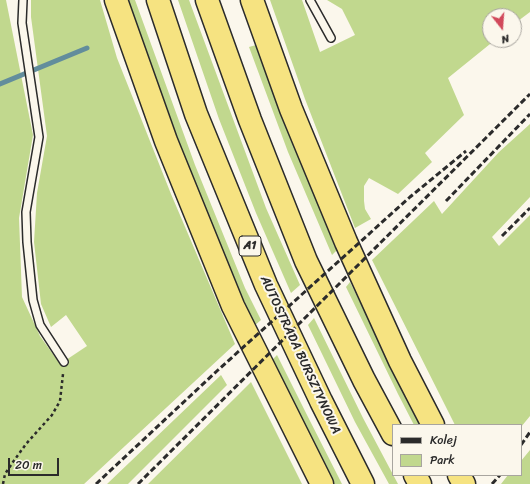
<!DOCTYPE html>
<html>
<head>
<meta charset="utf-8">
<style>
  body { margin:0 }
  #map { position:relative; width:530px; height:484px; overflow:hidden; background:#fbf7ec; font-family:Sriracha,sans-serif }
  canvas { display:block }
  .legend { position:absolute; left:392px; top:424px; width:130px; height:52px; box-sizing:border-box; background:#fbf7ec; border:1px solid #a8a59f; margin:0; padding:5px 7px; list-style:none; font-size:12px; color:#2b2b2b }
  .legend li { display:flex; align-items:center; gap:8px; height:20px }
  .legend b { width:20px; border:1px solid #a8a59f }
  .north { position:absolute; left:482px; top:8px; width:40px; height:40px; box-sizing:border-box; background:#fbf7ec; border:1px solid #a8a59f; border-radius:50%; rotate:163deg; font-size:11px; font-weight:700; line-height:16px; text-align:center; color:#2b2b2b }
  .north::after { content:''; display:block; margin:auto; width:14px; height:18px; background:#d1495b; clip-path:polygon(50% 0,100% 100%,50% 72%,0 100%) }
  .scale { position:absolute; left:8px; top:458px; width:51px; height:18px; box-sizing:border-box; border:2px solid #2b2b2b; border-top:0; padding-left:5px; font-size:12px; line-height:14px; white-space:nowrap; color:#2b2b2b; -webkit-text-stroke:3px #fbf7ec; paint-order:stroke }
</style>
</head>
<body>
<div id="map">
<canvas width="530" height="484"></canvas>
<ul class="legend">
<li><b style="height:5px;background:#2b2b2b"></b>Kolej</li>
<li><b style="height:11px;background:#c1d88e"></b>Park</li>
</ul>
<div class="north">N</div>
<div class="scale">20 m</div>
</div>
<script>
const ctx = document.querySelector('canvas').getContext('2d');
ctx.lineJoin = 'round';
function fill(path, color) { ctx.fillStyle = color; ctx.fill(path, 'evenodd'); }
const poly = rows => new Path2D(rows.map(r => 'M' + r).join(''));
function stroke(path, color, width, dash) { ctx.strokeStyle = color; ctx.lineWidth = width; ctx.lineCap = dash ? 'butt' : 'round'; ctx.setLineDash(dash || []); ctx.stroke(path); }
function write(font, color, halo, rows, align = 'center') {
  ctx.font = font + ' Sriracha,sans-serif'; ctx.lineWidth = 4; ctx.setLineDash([]); ctx.textBaseline = 'middle'; ctx.strokeStyle = halo; ctx.fillStyle = color; for (const [text, x, y, turn = 0] of rows) {
    ctx.save(); ctx.translate(x, y); ctx.rotate((+turn || 0) * Math.PI / 180); ctx.textAlign = isNaN(turn) ? turn : align; if (halo) ctx.strokeText(text, 0, 0); ctx.fillText(text, 0, 0); ctx.restore();
  }
}
const green = poly([
  [0,0,6,0,33,135,19,218,22,297,40,336,60,364,87,346,66,315,51,327,41,304,34,242,37,193,47,136,31,17,31,0,100,0,117,58,171,194,235,344,84,484,0,484],
  [128,0,135,0,195,165,245,288,261,320,254,326,188,168,151,71],
  [178,0,189,0,266,208,300,285,291,293,256,213,219,119],
  [270,0,302,0,320,52,355,35,342,9,327,0,530,0,530,12,514,24,514,16,490,16,490,40,495,40,448,78,464,115,425,153,432,162,398,194,369,178,364,186,364,201,365,209,371,219,355,228,305,99],
  [256,45,296,150,338,249,332,255,288,152,249,47],
  [530,124,530,197,492,237,499,246,530,215,530,416,521,427,521,425,455,425,372,260,434,201,442,214,499,152],
  [350,282,404,391,422,425,414,425,398,394,346,287],
  [314,318,363,418,398,484,389,484,355,422,308,325],
  [277,355,308,417,342,484,334,484,271,361],
  [221,375,227,385,128,484,107,484],
  [251,382,302,484,148,484,235,398],
  [530,450,530,484,501,484,508,475,521,475,521,461]
]);
const stream = poly([
  [0,84,87,48]
]);
const path = poly([
  [3,484,5,474,13,462,26,444,52,415,60,401,63,374]
]);
const lane = poly([
  [23,0,22,23,39,137,26,212,27,242,33,300,40,325,64,362],
  [310,0,331,38]
]);
const highway = poly([
  [116,0,166,141,233,306,322,484],
  [158,0,196,114,266,285,321,401,363,484],
  [207,0,250,120,306,261,364,380,393,434],
  [252,0,291,109,346,242,400,361,433,425],
  [415,475,420,484],
  [459,475,464,484]
]);
const rail = poly([
  [446,201,530,114],
  [502,236,530,208],
  [521,445,530,432],
  [96,484,218,370,410,197,466,151],
  [138,484,530,94],
  [492,484,500,475]
]);
const shields = [
  [250,246,22]
];
const shieldNames = [
  ["A1",250,246]
];
const streetNames = [
  ["AUTOSTRADA BURSZTYNOWA",300,355,65]
];
fill(green, '#c1d88e');
stroke(stream, '#628d9c', 5);
stroke(lane, '#2b2b2b', 10);
stroke(highway, '#2b2b2b', 25);
stroke(path, '#2b2b2b', 2.5, [3, 3]);
stroke(lane, '#fbf7ec', 7);
stroke(highway, '#f6e381', 22);
stroke(rail, '#2b2b2b', 3, [6, 3]);
for (const [x, y, w] of shields) { const box = new Path2D(); box.roundRect(x - w / 2, y - 10, w, 20, 3); ctx.fillStyle = '#fbf7ec'; ctx.fill(box); stroke(box, '#2b2b2b', 1); }
write('bold 12px', '#2b2b2b', null, shieldNames);
write('13px', '#2b2b2b', '#fbf7ec', streetNames);
</script>
</body>
</html>
